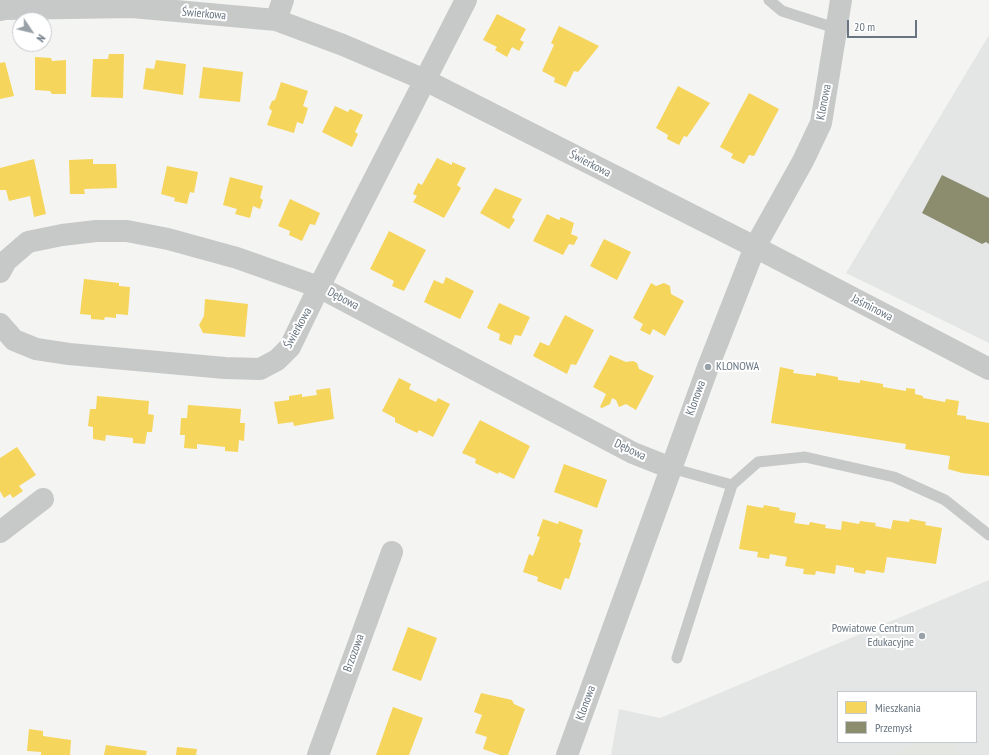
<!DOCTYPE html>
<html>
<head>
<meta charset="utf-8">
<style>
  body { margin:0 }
  #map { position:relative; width:989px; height:755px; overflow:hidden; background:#f4f4f3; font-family:"PT Sans Narrow",sans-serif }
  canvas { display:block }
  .legend { position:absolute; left:837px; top:691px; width:140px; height:52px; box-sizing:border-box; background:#fff; border:1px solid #c3c8cc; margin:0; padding:5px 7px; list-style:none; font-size:12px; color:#687580 }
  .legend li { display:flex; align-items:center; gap:8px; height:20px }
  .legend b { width:20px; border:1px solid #c3c8cc }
  .north { position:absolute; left:12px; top:12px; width:40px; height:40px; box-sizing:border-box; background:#fff; border:1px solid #c3c8cc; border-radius:50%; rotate:125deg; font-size:11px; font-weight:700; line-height:16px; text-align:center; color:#687580 }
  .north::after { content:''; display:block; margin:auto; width:14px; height:18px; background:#99a1a8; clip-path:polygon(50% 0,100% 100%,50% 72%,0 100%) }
  .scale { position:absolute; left:847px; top:20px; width:70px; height:18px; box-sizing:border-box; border:2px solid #687580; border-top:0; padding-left:5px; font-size:12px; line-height:14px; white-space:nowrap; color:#687580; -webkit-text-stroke:3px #fff; paint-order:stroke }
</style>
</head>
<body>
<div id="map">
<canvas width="989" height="755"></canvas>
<ul class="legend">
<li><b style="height:11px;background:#f6d55c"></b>Mieszkania</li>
<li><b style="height:11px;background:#8c8c6e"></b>Przemysł</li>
</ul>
<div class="north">N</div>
<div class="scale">20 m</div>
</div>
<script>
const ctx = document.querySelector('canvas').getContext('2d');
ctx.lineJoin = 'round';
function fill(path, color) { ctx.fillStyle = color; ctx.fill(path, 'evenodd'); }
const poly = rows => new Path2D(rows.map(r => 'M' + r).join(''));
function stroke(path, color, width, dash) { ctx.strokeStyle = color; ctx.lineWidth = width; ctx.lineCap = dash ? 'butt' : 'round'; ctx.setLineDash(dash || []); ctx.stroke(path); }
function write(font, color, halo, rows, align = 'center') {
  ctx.font = font + ' "PT Sans Narrow",sans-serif'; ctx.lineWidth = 4; ctx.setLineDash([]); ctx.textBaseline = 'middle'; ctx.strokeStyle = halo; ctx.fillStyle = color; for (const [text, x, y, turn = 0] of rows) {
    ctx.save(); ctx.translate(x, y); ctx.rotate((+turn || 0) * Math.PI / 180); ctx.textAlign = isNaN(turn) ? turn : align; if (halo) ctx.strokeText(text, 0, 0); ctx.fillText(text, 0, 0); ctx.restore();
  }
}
const built = poly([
  [989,35,989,343,846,273],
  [989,580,989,755,611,755,619,709,660,718],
  [838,692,976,692,976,742,838,742]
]);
const green = poly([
  [920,742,954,742,959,755,891,755]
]);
const homes = poly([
  [497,14,526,29,520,40,524,42,519,51,512,47,507,57,495,50,497,47,483,40],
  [559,26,599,46,578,72,574,71,566,87,554,82,555,78,542,71,554,45,551,43],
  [109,54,124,54,123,98,91,97,93,59,108,59],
  [35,57,51,58,52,61,66,60,66,94,52,94,50,91,35,90],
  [156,60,186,64,183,95,143,89,146,68,154,69],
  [5,62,14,96,0,99,0,63],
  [203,67,243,72,240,102,199,98],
  [281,82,308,91,303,106,308,108,303,124,297,122,294,133,267,125,272,111,269,108,272,101,275,100],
  [678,86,710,103,687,137,684,136,679,145,667,139,668,135,656,128],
  [749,93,779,109,754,156,749,155,744,164,731,158,733,154,720,147],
  [335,106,348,112,350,109,363,115,355,132,358,134,352,147,322,132],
  [437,158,452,165,452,162,466,168,457,185,461,188,444,218,413,202,417,196,413,194,418,183,422,185],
  [34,159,46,214,34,217,30,196,9,201,6,190,0,190,0,168],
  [93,159,93,164,116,164,117,188,84,189,85,194,70,194,69,160],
  [167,166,198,172,194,193,190,192,187,204,174,201,175,198,161,194],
  [230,177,263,186,260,198,263,200,260,209,253,206,250,218,235,214,237,209,223,205],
  [495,188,522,199,512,217,515,220,509,229,480,213],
  [290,199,320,213,315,225,310,224,302,241,289,235,290,231,278,226],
  [547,214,559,220,561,217,574,223,571,234,578,237,574,245,569,244,563,255,533,241],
  [389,231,426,250,404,291,392,286,394,281,370,269],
  [604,239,631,252,617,280,590,266],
  [446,277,474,291,460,319,424,302,434,280,443,284],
  [84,279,119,283,119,286,130,287,128,315,116,314,116,318,105,317,104,320,91,319,91,315,80,314],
  [651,283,656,286,664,283,670,286,671,294,684,301,665,336,653,329,650,335,640,330,643,324,633,318],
  [205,299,248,304,245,337,203,333,199,325,204,316],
  [499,303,530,317,521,336,515,335,511,345,499,340,500,334,487,328],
  [565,315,594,330,576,365,571,364,567,374,533,356,540,342,549,346],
  [610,355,626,362,633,361,637,363,639,369,654,376,636,410,626,404,619,407,616,400,612,398,610,404,602,408,600,407,606,394,593,387],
  [780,367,794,370,793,373,816,376,816,373,838,377,838,380,860,383,860,380,883,384,883,387,906,391,906,388,915,389,915,394,923,396,923,398,945,402,946,399,959,401,957,415,966,416,966,419,989,423,989,476,962,473,948,469,950,456,905,449,906,444,771,423],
  [399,378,411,384,409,389,436,402,438,398,450,404,433,437,419,430,417,433,395,422,395,418,382,411],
  [330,388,334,419,294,426,293,422,278,424,274,402,289,400,289,396,302,394,302,397,317,395,316,390],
  [97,396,149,401,148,414,154,415,152,432,147,432,145,444,133,443,133,438,106,435,105,441,93,439,93,427,88,426,90,409,96,409],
  [188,405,241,409,240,423,245,423,244,441,239,440,238,452,225,451,225,447,197,444,197,449,184,448,185,435,180,435,181,418,187,418],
  [480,420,530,446,514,479,499,472,498,474,475,463,476,459,462,453],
  [17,447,36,475,19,486,23,491,13,498,10,494,4,498,0,491,0,458],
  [564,464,607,480,597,508,554,492],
  [747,505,763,508,764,505,780,508,779,510,796,513,794,523,809,525,810,522,826,525,825,528,841,530,842,521,859,524,860,521,876,523,875,526,891,529,893,520,909,522,910,519,926,522,925,525,942,528,936,564,887,557,884,573,866,570,865,574,854,572,854,568,836,565,835,574,816,571,815,575,803,574,804,569,785,566,787,557,770,554,769,559,757,557,758,552,739,549],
  [543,519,558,524,559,521,583,530,579,542,581,543,569,579,565,578,561,590,537,581,538,577,523,572,529,554,533,556,540,537,537,536],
  [408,627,437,638,421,681,392,670],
  [481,693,512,700,514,704,525,709,508,755,500,755,483,749,487,737,475,733,482,715,474,712],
  [393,707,423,718,409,755,376,755],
  [29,729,43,731,43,736,71,740,70,755,41,755,41,752,27,751],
  [106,745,147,751,146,755,104,755],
  [177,747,197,749,196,755,176,755]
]);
const industry = poly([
  [942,175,989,198,989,244,986,242,982,244,922,213]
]);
const lane = poly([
  [769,0,782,11,838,29],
  [671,468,732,485,677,658],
  [732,485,758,462,805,457,894,477,945,500,989,535]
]);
const street = poly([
  [0,10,4,9,132,7,276,20,343,45,425,80,755,247,989,369],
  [276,20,283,0],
  [0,272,6,261,28,242,62,235,96,231,127,231,168,239,237,258,319,287,633,453,671,468],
  [0,324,14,340,36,349,69,354,225,368,260,369,277,360,290,347,319,287,466,0],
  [0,532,43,499],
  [318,755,392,552],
  [567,755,708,367,755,247,803,161,821,123,841,0]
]);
const markers = [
  [708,367,4,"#99a1a8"],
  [922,636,4,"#99a1a8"]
];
const streetNames = [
  ["Świerkowa",204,14,5],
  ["Klonowa",824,102,-79],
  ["Świerkowa",590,164,27],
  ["Dębowa",343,299,28],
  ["Jaśminowa",872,308,27],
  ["Świerkowa",298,328,-61],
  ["Klonowa",696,398,-70],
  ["Dębowa",630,450,25],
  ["Brzozowa",354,653,-70],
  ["Klonowa",586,703,-70]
];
const poiNames = [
  ["KLONOWA",716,367],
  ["Powiatowe Centrum",914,629,"right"],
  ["Edukacyjne",914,643,"right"]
];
fill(built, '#e4e6e6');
fill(green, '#e3e6e1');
fill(homes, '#f6d55c');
fill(industry, '#8c8c6e');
stroke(lane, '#c7c9c9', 11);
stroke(street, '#c7c9c9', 22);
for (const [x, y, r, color] of markers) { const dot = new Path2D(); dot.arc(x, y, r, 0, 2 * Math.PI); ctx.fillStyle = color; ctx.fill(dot); stroke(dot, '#fff', 1.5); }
write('12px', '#687580', '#fff', streetNames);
write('12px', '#687580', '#fff', poiNames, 'left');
</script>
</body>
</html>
